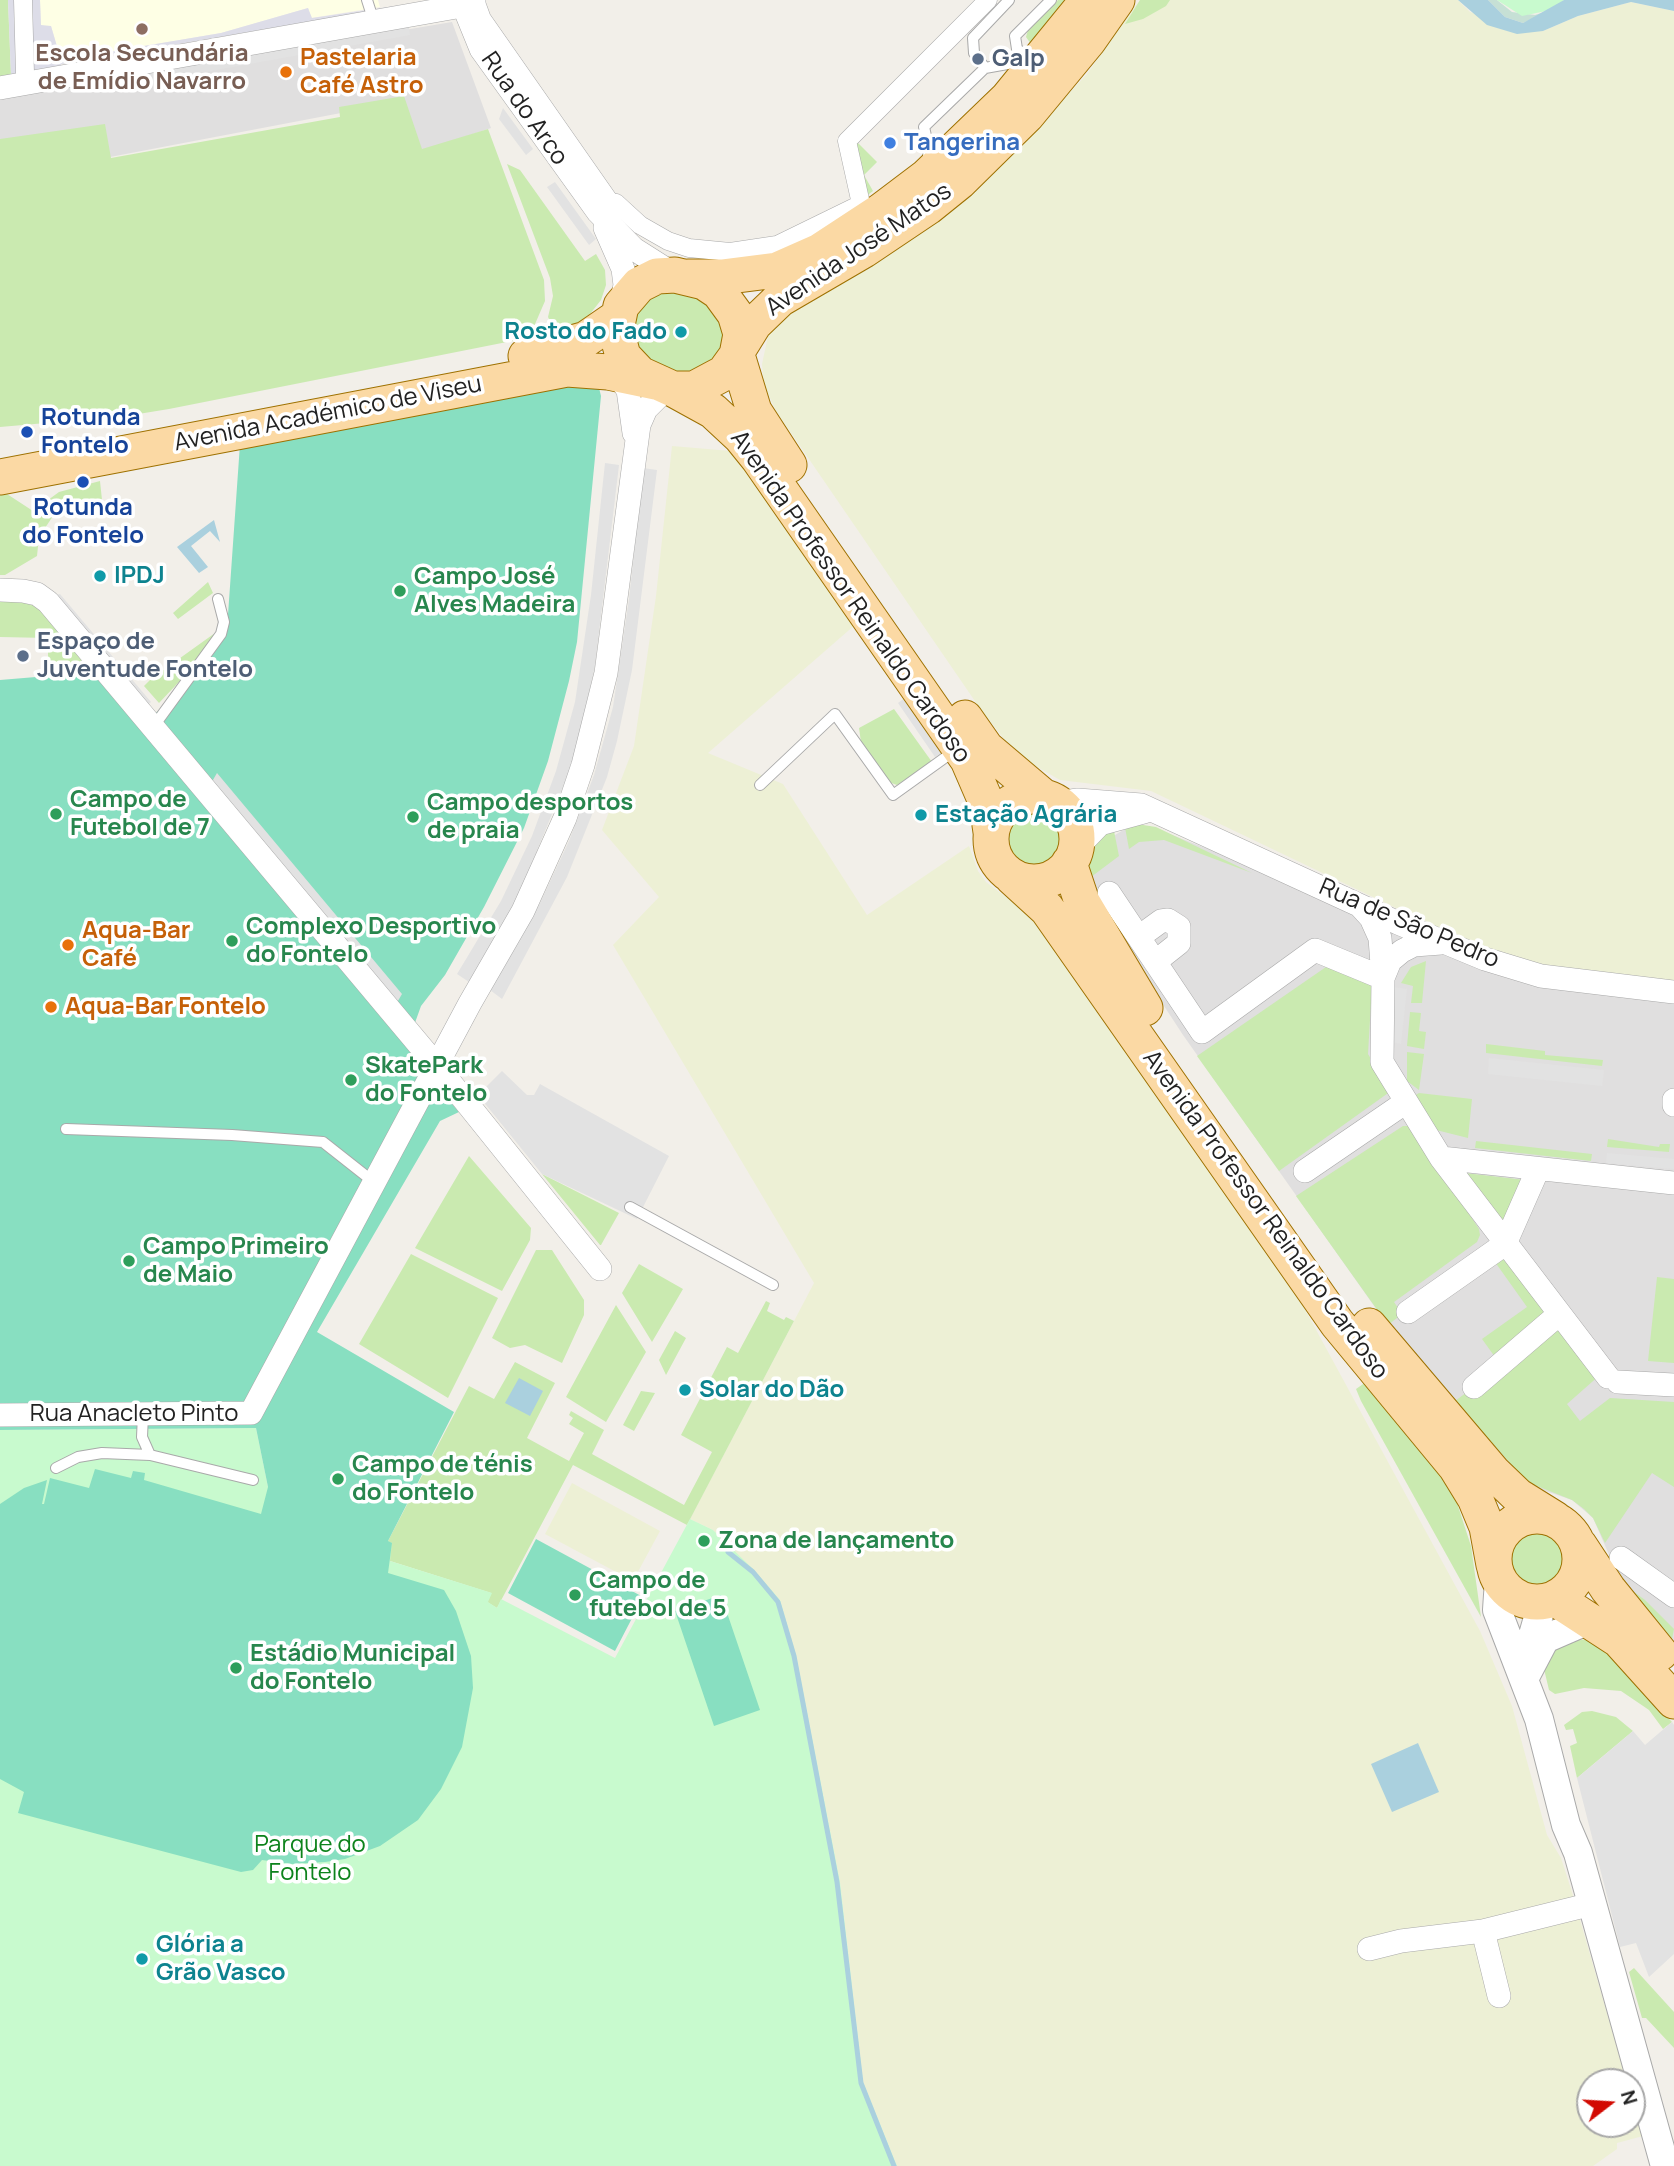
<!DOCTYPE html>
<html>
<head>
<meta charset="utf-8">
<style>
  body { margin:0 }
  #map { position:relative; width:1674px; height:2166px; overflow:hidden; background:#f2efe9; font-family:Manrope,sans-serif }
  canvas { display:block }
  .north { position:absolute; left:1576px; top:2068px; width:70px; height:70px; box-sizing:border-box; background:#fff; border:2px solid #a7a7a7; border-radius:50%; rotate:73deg; font-size:19px; font-weight:700; line-height:28px; text-align:center; color:#222 }
  .north::after { content:''; display:block; margin:auto; width:24px; height:32px; background:#d20a02; clip-path:polygon(50% 0,100% 100%,50% 72%,0 100%) }
</style>
</head>
<body>
<div id="map">
<canvas width="1674" height="2166"></canvas>
<div class="north">N</div>
</div>
<script>
const ctx = document.querySelector('canvas').getContext('2d');
ctx.lineJoin = 'round';
function fill(path, color) { ctx.fillStyle = color; ctx.fill(path, 'evenodd'); }
const poly = rows => new Path2D(rows.map(r => 'M' + r).join(''));
function stroke(path, color, width, dash) { ctx.strokeStyle = color; ctx.lineWidth = width; ctx.lineCap = dash ? 'butt' : 'round'; ctx.setLineDash(dash || []); ctx.stroke(path); }
function write(font, color, halo, rows, align = 'center') {
  ctx.font = font + ' Manrope,sans-serif'; ctx.lineWidth = 7; ctx.setLineDash([]); ctx.textBaseline = 'middle'; ctx.strokeStyle = halo; ctx.fillStyle = color; for (const [text, x, y, turn = 0] of rows) {
    ctx.save(); ctx.translate(x, y); ctx.rotate((+turn || 0) * Math.PI / 180); ctx.textAlign = isNaN(turn) ? turn : align; if (halo) ctx.strokeText(text, 0, 0); ctx.fillText(text, 0, 0); ctx.restore();
  }
}
const residential = poly([
  [452,22,491,128,420,152,404,101,110,157,0,148,0,98],
  [1149,826,1486,957,1674,985,1674,1642,1617,1573,1593,1518,1572,1500,1537,1488,1517,1472,1379,1313,1183,1035,1134,960,1095,889,1091,868,1110,838,1125,829]
]);
const education = poly([
  [40,0,378,0,380,7,311,18,308,8,221,33,61,60,51,26,41,26]
]);
const farmland = poly([
  [1140,0,1458,0,1470,12,1543,31,1578,16,1631,2,1674,11,1674,985,1526,963,1467,942,1151,791,1060,780,1032,764,1004,739,979,707,776,411,764,385,762,364,768,336,777,324,1040,125,1087,74],
  [672,446,731,451,856,624,708,753,783,784,867,915,969,846,978,871,986,882,1031,916,1296,1293,1480,1631,1512,1706,1547,1835,1561,1858,1571,1889,1627,2082,1590,2082,1590,2124,1632,2124,1632,2099,1643,2136,1617,2143,1617,2149,1593,2166,897,2166,863,2082,840,1882,796,1655,780,1600,713,1530,690,1519,814,1283,613,945,659,897,602,830,634,746,656,596],
  [572,1483,660,1531,633,1581,545,1534]
]);
const grass = poly([
  [0,0,8,0,11,75,0,77],
  [1058,0,1068,0,1033,47,1026,37,1028,30],
  [1140,0,1170,0,1166,6,1143,19,1125,24],
  [404,96,422,149,488,129,544,280,545,301,532,331,512,341,169,409,126,416,0,427,0,139,105,124,111,158,340,117,339,107],
  [854,139,877,162,864,175,873,191,861,200],
  [507,164,520,170,585,261,596,254,605,270,606,285,601,300,590,314,565,332,554,330,548,317,553,296,550,278],
  [671,290,700,296,726,330,721,354,686,375,649,362,631,341,635,311,649,295],
  [100,481,102,500,96,509,78,506,55,513,39,537,37,556,5,575,0,575,0,495,7,494,33,511,59,492],
  [208,582,213,593,178,619,173,613],
  [0,599,24,600,36,605,99,677,48,676,48,638,0,637],
  [215,633,194,666,159,703,144,686,152,678,147,671,155,663,162,671],
  [894,709,932,762,897,785,886,781,861,742,859,728],
  '1007 839a27 27 0 1 1 54 0a27 27 0 1 1-54 0Z',
  [1124,822,1156,827,1252,873,1164,840,1139,842,1129,849],
  [1113,826,1119,856,1091,877,1089,864,1092,846],
  [1426,961,1422,1003,1411,1003,1413,986,1401,983,1411,967],
  [1326,967,1372,986,1368,1054,1391,1091,1279,1171,1197,1056],
  [1410,1012,1421,1013,1419,1031,1426,1032,1424,1049,1407,1046],
  [1486,1044,1545,1051,1545,1055,1603,1060,1602,1066,1486,1053],
  [1407,1052,1424,1054,1419,1090,1407,1081],
  [1419,1093,1472,1099,1468,1138,1436,1130,1414,1096],
  [1403,1126,1410,1126,1415,1131,1479,1229,1480,1235,1477,1242,1394,1302,1402,1314,1388,1325,1296,1196],
  [1608,1139,1659,1147,1660,1144,1670,1144,1669,1152,1607,1147],
  [1476,1141,1592,1154,1591,1161,1475,1148],
  [469,1156,531,1228,530,1240,502,1291,415,1248],
  [1465,1173,1525,1180,1501,1227],
  [542,1174,619,1213,601,1245,600,1245],
  [536,1250,552,1250,584,1300,584,1315,562,1363,525,1345,510,1348,492,1338],
  [411,1254,498,1298,448,1398,359,1344],
  [1507,1255,1546,1311,1495,1357,1482,1339,1527,1307,1495,1262],
  [639,1264,683,1289,652,1342,622,1293],
  [1657,1277,1674,1279,1674,1363,1648,1361],
  [766,1301,770,1303,767,1311,784,1320,786,1317,794,1321,687,1525,573,1465,497,1608,487,1602,491,1593,390,1561,388,1541,469,1386,494,1399,515,1362,555,1383,527,1438,569,1461,584,1433,569,1424,573,1418,569,1415,571,1411,604,1430,592,1454,684,1505,712,1452,681,1435,727,1347,738,1353],
  [616,1305,646,1352,606,1422,566,1397],
  [1560,1323,1601,1374,1567,1404,1580,1421,1610,1398,1674,1402,1674,1487,1652,1473,1605,1543,1593,1518,1584,1509,1572,1500,1527,1482,1455,1401],
  [675,1331,686,1338,666,1375,659,1360],
  [1366,1382,1446,1481,1457,1503,1471,1546,1481,1617,1361,1401,1356,1389],
  [641,1391,655,1393,634,1431,623,1425],
  '1509 1556a28 28 0 1 1 56 0a28 28 0 1 1-56 0Z',
  [1626,1586,1645,1600,1674,1629,1672,1639],
  [1574,1639,1590,1640,1608,1653,1672,1722,1663,1729,1649,1710,1621,1691,1584,1688,1555,1694,1549,1690,1544,1669,1550,1652],
  [1592,1711,1616,1717,1633,1731,1577,1778,1570,1746,1577,1743,1573,1729,1566,1730,1564,1725,1582,1712],
  [1634,1968,1674,2012,1674,2048,1646,2018,1642,2018,1629,1972]
]);
const wetland = poly([
  [1488,0,1497,0,1512,12,1535,15,1551,10,1523,23,1505,17]
]);
const park = poly([
  [1497,0,1564,0,1551,10,1522,16],
  [256,1428,268,1487,392,1543,390,1561,492,1593,488,1602,497,1608,501,1599,615,1658,690,1519,713,1530,754,1570,780,1600,796,1655,840,1882,863,2082,897,2166,0,2166,0,1430]
]);
const pitch = poly([
  [551,384,599,388,601,396,577,642,569,681,548,761,524,828,484,907,445,975,421,1006,407,1045,421,1068,459,1112,440,1121,317,1332,454,1412,388,1541,392,1543,388,1573,444,1590,456,1611,471,1656,473,1688,462,1747,441,1789,418,1820,380,1846,345,1859,325,1862,292,1864,262,1860,253,1870,241,1872,18,1813,24,1792,0,1779,0,1504,24,1488,47,1480,42,1504,44,1504,50,1478,89,1488,95,1469,131,1478,133,1471,145,1473,144,1480,261,1514,268,1487,256,1428,0,1430,0,680,48,676,99,677,142,726,180,690,227,629,240,444],
  [536,1539,643,1597,615,1651,508,1593],
  [721,1595,760,1710,714,1726,675,1611]
]);
const parking = poly([
  [408,23,410,35,105,90,102,78],
  [503,108,533,149,526,155,499,119],
  [555,182,596,239,589,245,547,187],
  [605,463,619,465,595,666,579,737,569,772,515,905,469,982,457,974,501,901,532,836,556,771,575,702,591,595],
  [643,468,657,470,632,670,617,741,607,777,567,877,502,999,490,990,539,905,569,841,594,775,613,707,629,599],
  [60,594,151,702,145,707,53,596],
  [910,694,948,749,935,757,898,703],
  [217,773,402,994,395,1006,210,785],
  [1393,987,1407,989,1401,1044,1392,1042],
  [1489,1058,1604,1070,1602,1086,1488,1074],
  [502,1071,527,1095,534,1095,540,1084,669,1156,637,1219,542,1174,478,1095],
  [1607,1153,1674,1159,1674,1169,1606,1163],
  [1672,1722,1674,1725,1674,1954,1649,1977,1636,1943,1620,1947,1577,1778,1633,1731,1645,1745]
]);
const plaza = poly([
  [8,0,40,0,41,25,51,26,61,60,221,33,308,8,312,18,436,0,61,64,62,68,11,75]
]);
const water = poly([
  [1458,0,1488,0,1505,17,1523,23,1564,0,1674,0,1674,11,1631,2,1578,16,1543,31,1517,34,1487,25],
  [214,520,220,542,210,531,191,546,208,567,199,573,177,547],
  [519,1378,543,1391,530,1416,505,1403],
  [1418,1743,1439,1792,1392,1812,1371,1764]
]);
const stream = poly([
  [728,1552,753,1572,778,1602,794,1656,837,1882,861,2083,894,2166]
]);
const service = poly([
  [367,0,374,22],
  [1031,59,1017,49,1015,36,1051,0],
  [985,68,974,53,973,38,1009,0],
  [927,164,929,149,924,127,985,68,1024,61],
  [154,726,221,634,224,622,218,599],
  [760,785,835,714,893,795,957,749],
  [66,1129,232,1135,323,1142,375,1183],
  [630,1207,773,1285],
  [143,1415,142,1437,150,1455,253,1480],
  [56,1468,78,1457,102,1453,150,1455]
]);
const pedestrian = poly([
  [23,0,25,73],
  [475,0,482,19,612,205,616,203,640,225,668,241,689,248,730,252,777,245,861,204,847,141,988,0]
]);
const minor = poly([
  [461,0,481,49,598,212,634,249,675,275],
  [0,88,462,6,474,0],
  [605,228,623,269,625,285,621,305],
  [609,372,620,379,628,390,634,433],
  [0,590,23,591,37,594,48,602,437,1066,600,1269],
  [1057,803,1078,800,1141,805,1398,923,1485,959,1541,976,1674,992],
  [1075,850,1100,824,1144,812],
  [1109,893,1202,1032,1315,950,1383,978],
  [1361,907,1371,918,1380,938,1383,978,1382,1062,1441,1158,1674,1183],
  [1139,937,1161,921,1168,920,1179,927,1179,943,1155,962],
  [1383,978,1390,961,1402,951,1414,945,1441,943],
  [1674,1100,1674,1105],
  [1441,1158,1608,1377],
  [1305,1171,1406,1102],
  [1408,1312,1505,1244,1538,1169],
  [1618,1382,1674,1385],
  [1474,1387,1558,1315],
  [0,1415,251,1413,470,1003,523,911,565,818,583,765,606,673,639,425,646,409,668,387],
  [1621,1558,1674,1596],
  [1483,1931,1592,1904],
  [1369,1949,1401,1941,1483,1931,1499,1996]
]);
const tertiary = poly([
  [1499,1580,1497,1610,1539,1719,1566,1825,1578,1853,1665,2166],
  [1527,1656,1542,1604],
  [1525,1677,1545,1639,1591,1619]
]);
const primary = poly([
  [675,275,704,282,719,292,735,314,741,334,737,355,724,373,694,389,673,389,640,374,623,356,616,330,621,306,639,285,657,276,675,275],
  [688,277,722,277,777,270,820,251,881,211,926,177,1008,98,1088,0],
  [741,345,754,324,780,299,864,250,928,207,959,182,1027,115,1089,40,1117,0],
  [737,355,754,411,789,465],
  [526,356,586,339,618,317],
  [673,389,713,411,741,437,758,458,968,760,987,804,991,832],
  [0,477,567,369,608,372,656,382],
  [965,718,986,748,1045,798],
  '991 839a43 43 0 1 1 86 0a43 43 0 1 1-86 0Z',
  [1069,863,1082,902,1145,1008],
  [1012,877,1047,909,1337,1323,1456,1467,1475,1498,1487,1527,1494,1565],
  [1369,1326,1493,1472,1518,1496,1555,1519],
  '1494 1559a43 43 0 1 1 86 0a43 43 0 1 1-86 0Z',
  [1579,1545,1608,1589,1660,1653],
  [1556,1599,1619,1640,1674,1701]
]);
const markers = [
  [142,29,7,"#8d6e63"],
  [978,59,7,"#5c6f8a"],
  [286,72,7,"#e8710a"],
  [890,143,7,"#3f7fe0"],
  [681,332,7,"#0f9aa8"],
  [27,432,7,"#1a4fb4"],
  [83,482,7,"#1a4fb4"],
  [100,576,7,"#0f9aa8"],
  [400,591,7,"#2e9e5b"],
  [23,656,7,"#5c6f8a"],
  [56,814,7,"#2e9e5b"],
  [921,815,7,"#0f9aa8"],
  [413,817,7,"#2e9e5b"],
  [232,941,7,"#2e9e5b"],
  [68,945,7,"#e8710a"],
  [51,1007,7,"#e8710a"],
  [351,1080,7,"#2e9e5b"],
  [129,1261,7,"#2e9e5b"],
  [685,1390,7,"#0f9aa8"],
  [338,1479,7,"#2e9e5b"],
  [704,1541,7,"#2e9e5b"],
  [575,1595,7,"#2e9e5b"],
  [236,1668,7,"#2e9e5b"],
  [142,1959,7,"#0f9aa8"]
];
const educationNames = [
  ["Escola Secundária",142,54],
  ["de Emídio Navarro",142,82]
];
const foodNames = [
  ["Pastelaria",300,58],
  ["Café Astro",300,86],
  ["Aqua-Bar",82,931],
  ["Café",82,959],
  ["Aqua-Bar Fontelo",65,1007]
];
const serviceNames = [
  ["Galp",992,59],
  ["Espaço de",37,642],
  ["Juventude Fontelo",37,670]
];
const streetNames = [
  ["Rua do Arco",524,109,55],
  ["Avenida José Matos",859,250,-34],
  ["Avenida Académico de Viseu",328,414,-11],
  ["Avenida Professor Reinaldo Cardoso",850,597,55],
  ["Rua de São Pedro",1409,924,23],
  ["Avenida Professor Reinaldo Cardoso",1265,1215,54],
  ["Rua Anacleto Pinto",134,1414]
];
const shopNames = [
  ["Tangerina",904,143]
];
const cultureNames = [
  ["Rosto do Fado",667,332,"right"],
  ["IPDJ",114,576],
  ["Estação Agrária",935,815],
  ["Solar do Dão",699,1390],
  ["Glória a",156,1945],
  ["Grão Vasco",156,1973]
];
const transitNames = [
  ["Rotunda",41,418],
  ["Fontelo",41,446],
  ["Rotunda",83,508,"center"],
  ["do Fontelo",83,536,"center"]
];
const leisureNames = [
  ["Campo José",414,577],
  ["Alves Madeira",414,605],
  ["Campo de",70,800],
  ["Futebol de 7",70,828],
  ["Campo desportos",427,803],
  ["de praia",427,831],
  ["Complexo Desportivo",246,927],
  ["do Fontelo",246,955],
  ["SkatePark",365,1066],
  ["do Fontelo",365,1094],
  ["Campo Primeiro",143,1247],
  ["de Maio",143,1275],
  ["Campo de ténis",352,1465],
  ["do Fontelo",352,1493],
  ["Zona de lançamento",718,1541],
  ["Campo de",589,1581],
  ["futebol de 5",589,1609],
  ["Estádio Municipal",250,1654],
  ["do Fontelo",250,1682]
];
const parkNames = [
  ["Parque do",310,1845],
  ["Fontelo",310,1873]
];
fill(residential, '#e0dfdf');
fill(education, '#feffe5');
fill(farmland, '#edf0d5');
fill(grass, '#caeab0');
fill(wetland, '#c6e0d5');
fill(park, '#c8face');
fill(pitch, '#88dfc1');
fill(parking, '#e2e2e2');
fill(plaza, '#dddde8');
fill(water, '#aad0de');
stroke(stream, '#aad0de', 5);
stroke(service, '#a9a9a9', 12);
stroke(pedestrian, '#a9a9a9', 19);
stroke(minor, '#a9a9a9', 24);
stroke(tertiary, '#a9a9a9', 30);
stroke(primary, '#9e7101', 37);
stroke(service, '#fff', 10);
stroke(pedestrian, '#fff', 18);
stroke(minor, '#fff', 23);
stroke(tertiary, '#fff', 28);
stroke(primary, '#fbd9a4', 35);
for (const [x, y, r, color] of markers) { const dot = new Path2D(); dot.arc(x, y, r, 0, 2 * Math.PI); ctx.fillStyle = color; ctx.fill(dot); stroke(dot, '#fff', 2.5); }
write('bold 24px', '#785e54', '#fff', educationNames);
write('bold 24px', '#c56008', '#fff', foodNames, 'left');
write('bold 24px', '#4e5e75', '#fff', serviceNames, 'left');
write('24px', '#222', '#fff', streetNames);
write('bold 24px', '#366cbe', '#fff', shopNames, 'left');
write('bold 24px', '#0d838f', '#fff', cultureNames, 'left');
write('bold 24px', '#164399', '#fff', transitNames, 'left');
write('bold 24px', '#27864d', '#fff', leisureNames, 'left');
write('24px', '#0d831c', '#fff', parkNames);
</script>
</body>
</html>
